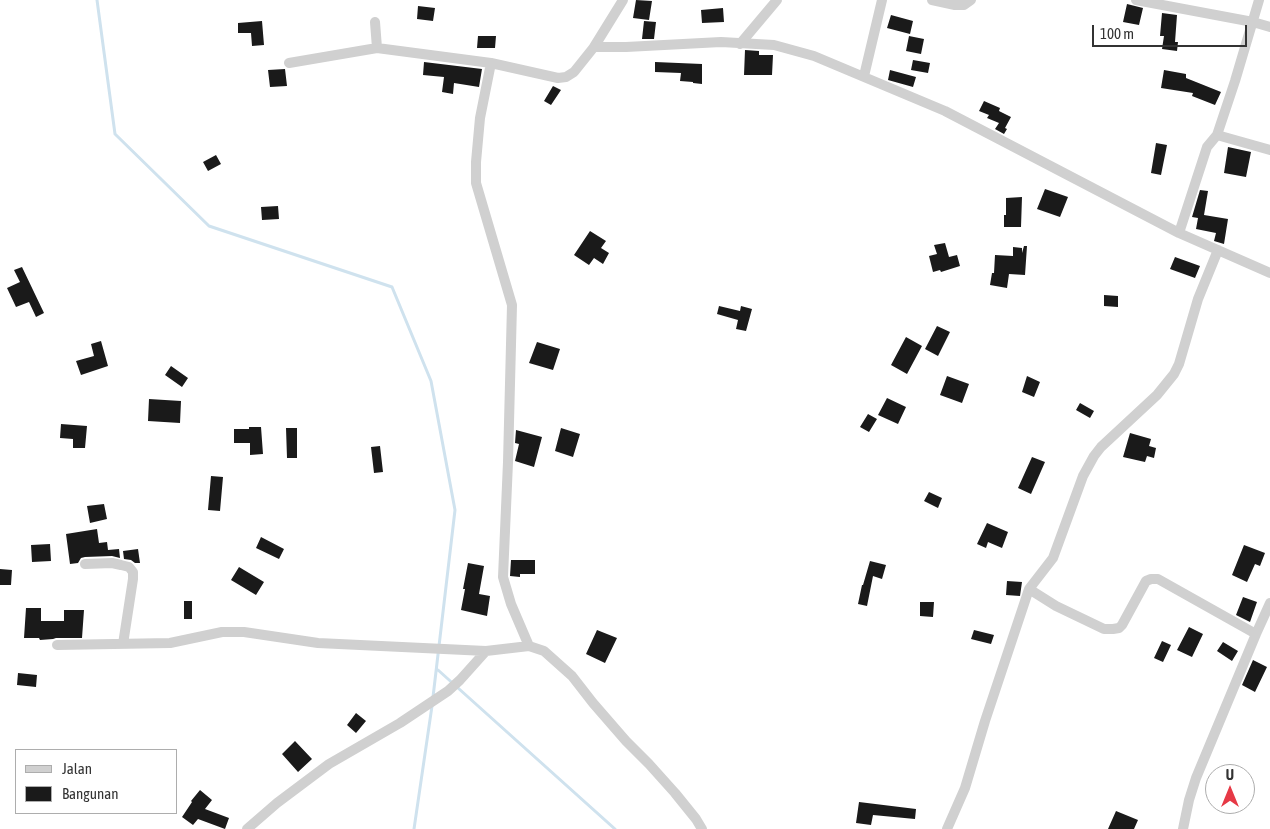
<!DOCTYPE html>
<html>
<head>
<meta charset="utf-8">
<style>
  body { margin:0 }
  #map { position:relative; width:1270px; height:829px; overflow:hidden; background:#fff; font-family:"Asap Condensed",sans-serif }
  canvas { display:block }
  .legend { position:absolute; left:15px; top:749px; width:162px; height:65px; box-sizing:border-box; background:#fff; border:1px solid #adadad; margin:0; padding:6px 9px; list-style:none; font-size:15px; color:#333 }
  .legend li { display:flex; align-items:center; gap:10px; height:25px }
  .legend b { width:25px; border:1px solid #adadad }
  .north { position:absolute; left:1205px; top:764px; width:50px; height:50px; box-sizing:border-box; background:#fff; border:1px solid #adadad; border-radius:50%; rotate:0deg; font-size:14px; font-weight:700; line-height:20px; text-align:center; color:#333 }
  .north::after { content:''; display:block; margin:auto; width:18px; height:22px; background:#e63946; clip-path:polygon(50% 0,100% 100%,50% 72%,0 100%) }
  .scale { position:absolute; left:1092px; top:25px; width:155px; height:22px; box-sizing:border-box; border:2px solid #333; border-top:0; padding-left:6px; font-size:15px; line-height:18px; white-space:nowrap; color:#333; -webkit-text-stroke:4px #fff; paint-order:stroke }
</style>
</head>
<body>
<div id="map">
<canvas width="1270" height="829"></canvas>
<ul class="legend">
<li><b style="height:6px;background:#d0d0d0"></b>Jalan</li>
<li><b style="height:14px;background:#1a1a1a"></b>Bangunan</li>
</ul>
<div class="north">U</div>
<div class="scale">100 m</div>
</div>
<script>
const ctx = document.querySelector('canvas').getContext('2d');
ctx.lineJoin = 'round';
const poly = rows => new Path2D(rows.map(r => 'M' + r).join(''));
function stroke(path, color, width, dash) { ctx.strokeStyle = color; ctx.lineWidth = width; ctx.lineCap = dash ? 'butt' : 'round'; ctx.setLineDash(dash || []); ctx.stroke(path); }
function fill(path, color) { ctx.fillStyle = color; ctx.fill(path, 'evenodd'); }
const stream = poly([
  [97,0,115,134,209,226,392,287,431,381,455,510,433,697],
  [438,670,615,829],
  [414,829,432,706]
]);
const building = poly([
  [636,0,652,1,649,20,633,18],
  [1127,4,1143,8,1139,25,1123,22],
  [418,6,435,8,433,21,417,19],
  [723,8,724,22,702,23,701,10],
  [1162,13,1177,15,1175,42,1178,42,1177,51,1162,49,1164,36,1160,36],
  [891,15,913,21,910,34,887,28],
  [262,21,264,45,252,46,251,33,238,33,238,23],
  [644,21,656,22,654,39,642,39],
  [478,36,496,36,495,48,477,48],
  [909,36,924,39,921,54,906,51],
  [745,50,759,51,759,55,773,55,772,75,744,75],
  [913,60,930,63,928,73,911,70],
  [424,62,482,69,479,87,454,83,453,94,442,92,444,77,423,75],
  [655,62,702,64,702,84,693,83,693,82,680,81,681,73,655,72],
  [285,69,287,86,270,87,268,70],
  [890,70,916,77,913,87,888,80],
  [1164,70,1186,74,1186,78,1221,92,1215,105,1192,96,1193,93,1161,88],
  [553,86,561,90,551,105,544,101],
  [984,101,1000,108,999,111,1011,117,1005,128,1007,129,1004,134,995,129,999,123,987,118,989,115,979,111],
  [1156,143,1167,145,1161,175,1151,173],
  [1228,147,1251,152,1246,177,1224,173],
  [216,155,221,164,208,171,203,162],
  [1045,189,1068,197,1060,217,1037,209],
  [1200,190,1208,191,1204,215,1228,219,1224,244,1214,241,1216,233,1196,229,1198,218,1192,217],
  [1022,197,1021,227,1004,227,1004,215,1006,215,1006,198],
  [278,206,279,219,262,220,261,207],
  [590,231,606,241,601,248,609,253,603,264,594,258,589,265,574,255],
  [945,243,949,257,957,255,960,266,941,272,940,270,933,272,929,256,937,254,934,245],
  [1024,246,1027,246,1025,275,1009,274,1007,288,990,285,992,273,994,273,995,255,1013,256,1013,247,1022,248,1022,253],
  [1175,257,1200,266,1195,278,1170,269],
  [22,267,44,313,36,317,29,302,16,307,7,288,20,282,14,270],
  [1104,295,1118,296,1118,307,1104,306],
  [719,306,740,311,741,306,752,309,746,331,736,329,738,320,717,314],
  [937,326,950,332,938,356,925,349],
  [906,337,922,346,907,374,891,365],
  [101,341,108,366,81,375,76,361,94,356,91,344],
  [537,342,560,349,553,370,529,363],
  [171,366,188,378,182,387,165,375],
  [947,376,969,384,962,403,940,395],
  [1027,376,1040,382,1034,397,1022,392],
  [887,398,906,407,898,424,878,415],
  [149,399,181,401,180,423,148,421],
  [1080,403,1094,411,1090,418,1076,410],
  [868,414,877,419,869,432,860,427],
  [61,424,87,426,85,448,73,448,73,439,60,438],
  [249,427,261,427,263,454,250,455,250,443,234,443,234,429,249,429],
  [286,428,297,428,297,458,287,458],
  [561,428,580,434,573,457,555,451],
  [516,430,542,437,534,467,515,461,519,444,515,443],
  [1130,433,1151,439,1149,446,1156,448,1154,458,1147,456,1145,462,1123,457],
  [380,446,383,472,374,473,371,447],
  [1032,457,1045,462,1031,494,1018,488],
  [211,476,223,477,220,511,208,510],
  [929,492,942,498,938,508,924,501],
  [104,504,107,519,90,523,87,506],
  [987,523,1008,532,1002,548,988,542,986,548,977,544],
  [97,529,99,543,107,542,108,550,119,549,120,558,112,556,85,557,81,558,78,563,70,564,66,534],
  [261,537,284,549,279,559,256,548],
  [50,544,51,561,32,562,31,545],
  [1244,545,1265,553,1260,566,1255,564,1247,582,1232,575],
  [138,549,140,563,135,563,131,560,124,559,123,551],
  [511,560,535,560,535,574,520,574,520,577,510,576],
  [870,561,886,565,882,579,873,576,867,606,858,604,862,585,863,585],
  [468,563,484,566,479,594,490,596,487,616,461,610,465,589,463,589],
  [239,567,264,582,256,595,231,580],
  [0,569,12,570,11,585,0,585],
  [1007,581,1022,582,1020,596,1006,595],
  [1243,597,1257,602,1250,622,1236,615],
  [184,601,192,601,192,619,184,619],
  [920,602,934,602,933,617,920,616],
  [26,608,41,608,41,621,64,621,64,610,84,610,82,638,56,638,53,639,40,640,39,638,24,638],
  [1189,627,1203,634,1192,657,1177,650],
  [597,630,617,638,605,663,586,654],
  [974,630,994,635,991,644,971,639],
  [1162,641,1171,645,1163,662,1154,658],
  [1223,642,1238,651,1232,661,1217,651],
  [1253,660,1267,667,1255,692,1242,685],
  [18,673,37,675,36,687,17,685],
  [356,713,366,721,356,733,347,725],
  [295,741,312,759,298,772,282,754],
  [200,790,212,800,205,809,229,818,225,829,198,819,193,825,182,817,192,802,191,801],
  [859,802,916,809,915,819,873,815,871,825,856,823],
  [1116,811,1138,820,1134,829,1108,829]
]);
const street = poly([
  [932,0,955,5,964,5,971,0],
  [1136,0,1253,22,1270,27],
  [375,22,377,48],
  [740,44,777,0],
  [594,47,623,0],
  [289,63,377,48,491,63],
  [864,76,882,0],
  [1217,135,1270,150],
  [1179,233,1207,147,1217,135,1235,81,1259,0],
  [1218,250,1198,299,1179,364,1174,374,1157,395,1101,447,1094,456,1083,476,1053,558,1029,589,1056,606,1104,629,1113,629,1119,628,1122,625,1146,581,1151,579,1158,579,1256,634],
  [85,564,112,563,121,565,129,567,133,572,133,579,123,644],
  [57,645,170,643,222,632,244,632,318,643,486,651],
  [529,646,511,604,503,577,508,462,512,305,476,183,476,162,480,118,491,63,558,78,566,77,574,72,594,47,626,47,721,42,774,45,814,56,945,111,1179,233,1270,273],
  [247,829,277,803,329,764,400,723,448,691,460,680,486,651,529,646,544,651,572,676,593,703,626,741,649,764,675,793,696,819,702,829],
  [947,829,965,788,985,721,1029,589],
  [1183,829,1189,800,1196,778,1256,634,1270,603]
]);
stroke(stream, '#cfe2ee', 3);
fill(building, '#1a1a1a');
stroke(street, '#d0d0d0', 10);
</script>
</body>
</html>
